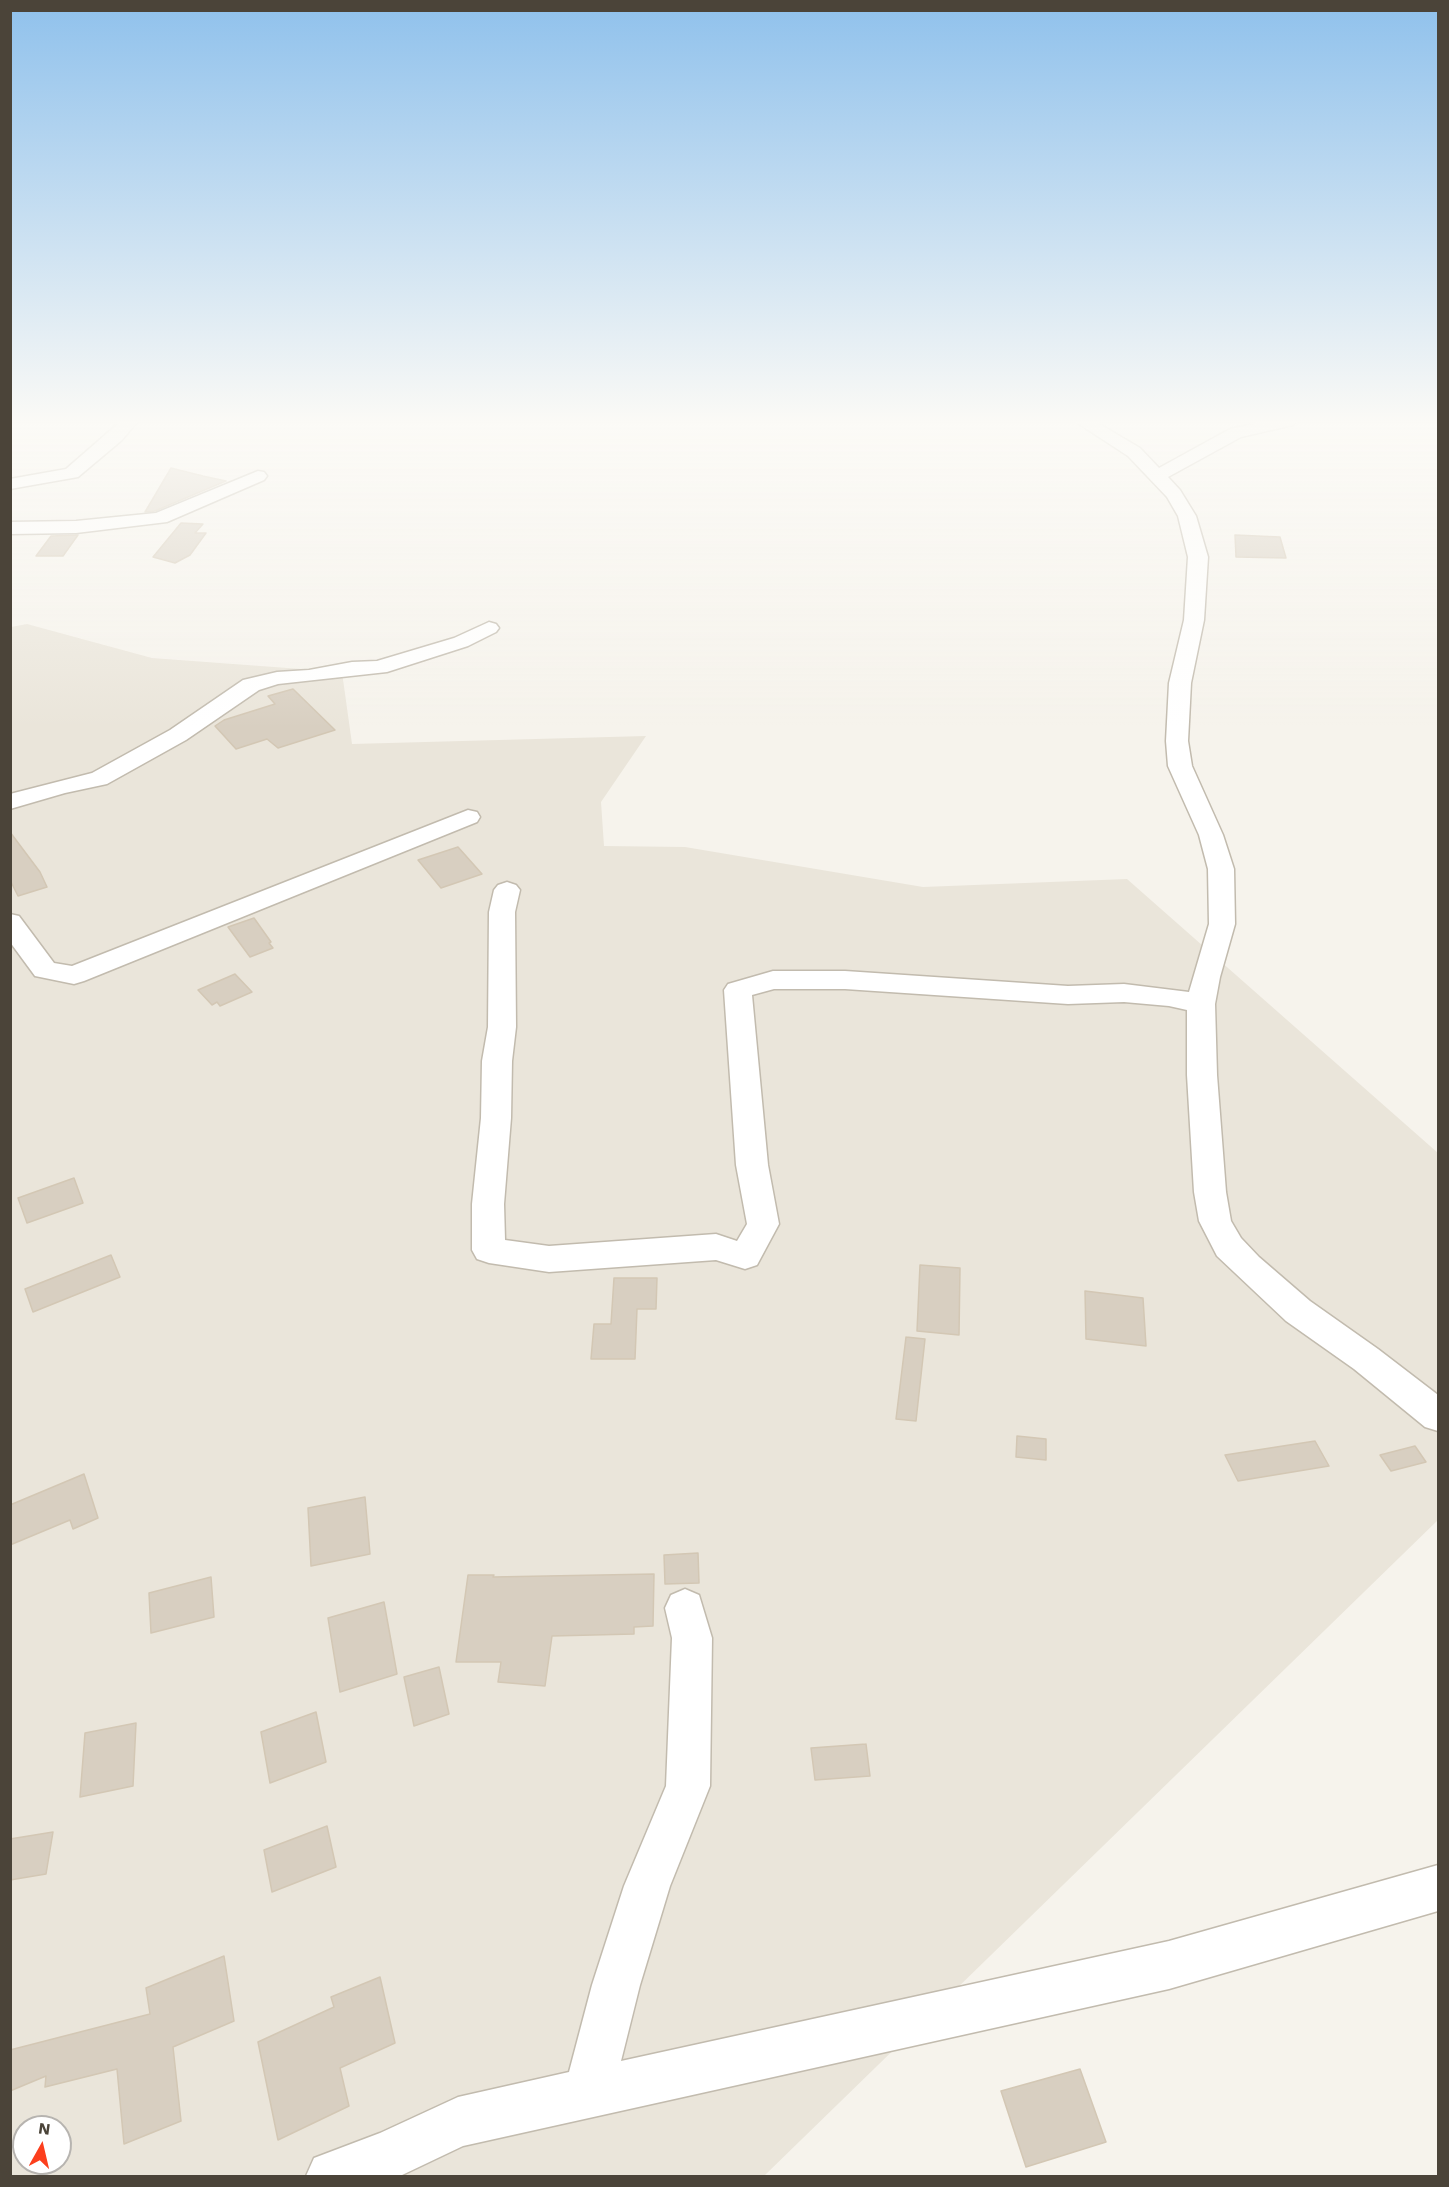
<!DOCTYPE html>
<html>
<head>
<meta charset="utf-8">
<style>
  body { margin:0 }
  #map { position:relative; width:1449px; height:2187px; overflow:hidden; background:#f6f3ec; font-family:"Work Sans",sans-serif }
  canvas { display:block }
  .frame { position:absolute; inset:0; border:12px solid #4b4439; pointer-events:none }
  .north { position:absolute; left:12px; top:2115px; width:60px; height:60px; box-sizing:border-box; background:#fff; border:2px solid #b7b4b0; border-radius:50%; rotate:8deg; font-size:16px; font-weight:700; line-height:24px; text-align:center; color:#4b4439 }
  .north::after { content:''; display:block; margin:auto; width:21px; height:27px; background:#fc3f1d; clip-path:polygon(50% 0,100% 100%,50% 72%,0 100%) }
</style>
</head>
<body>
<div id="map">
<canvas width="1449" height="2187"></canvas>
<div class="frame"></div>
<div class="north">N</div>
</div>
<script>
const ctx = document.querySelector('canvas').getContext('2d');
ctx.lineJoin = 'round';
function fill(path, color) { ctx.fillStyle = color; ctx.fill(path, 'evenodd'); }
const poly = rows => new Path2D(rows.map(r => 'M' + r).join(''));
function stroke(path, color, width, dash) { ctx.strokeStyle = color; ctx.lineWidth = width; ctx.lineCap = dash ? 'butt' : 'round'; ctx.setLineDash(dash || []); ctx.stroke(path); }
const residential = poly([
  [27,624,152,658,342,672,352,744,646,736,601,802,604,846,685,847,923,887,1127,879,1438,1153,1438,1520,764,2176,11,2176,11,627],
  [24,2127,60,2127,60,2163,24,2163]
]);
const building = poly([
  [171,468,203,476,226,481,155,511,145,512,171,468],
  [181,523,203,524,195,533,206,533,190,555,175,563,153,557,181,523],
  [78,535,63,556,36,556,51,536,78,535],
  [1235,535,1280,537,1286,558,1236,557,1235,535],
  [293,689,335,730,278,748,267,739,236,749,215,726,224,720,275,704,268,696,293,689],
  [10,832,40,872,47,887,18,896,10,880,10,832],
  [458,847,482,874,441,888,418,860,458,847],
  [254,918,271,942,269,943,273,948,250,957,228,927,254,918],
  [235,974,252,992,220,1006,217,1002,212,1005,198,990,235,974],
  [74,1178,83,1203,27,1223,18,1198,74,1178],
  [111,1255,120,1277,33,1312,25,1289,111,1255],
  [920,1265,960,1268,959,1335,917,1331,920,1265],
  [614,1278,657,1278,656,1309,637,1309,635,1359,591,1359,594,1324,611,1324,614,1278],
  [1085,1291,1143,1298,1146,1346,1086,1339,1085,1291],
  [906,1337,925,1339,916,1421,896,1419,906,1337],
  [1017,1436,1046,1439,1046,1460,1016,1457,1017,1436],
  [1315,1441,1329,1466,1238,1481,1225,1455,1315,1441],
  [1415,1446,1426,1462,1391,1471,1380,1455,1415,1446],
  [84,1474,98,1518,73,1529,70,1520,10,1545,10,1505,84,1474],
  [365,1497,370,1554,311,1566,308,1508,365,1497],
  [698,1553,699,1583,665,1584,664,1555,698,1553],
  [654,1574,653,1626,634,1627,634,1634,552,1636,545,1686,498,1682,501,1662,456,1662,468,1575,494,1575,493,1577,654,1574],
  [211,1577,214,1617,151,1633,149,1593,211,1577],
  [384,1602,397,1674,340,1692,328,1618,384,1602],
  [439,1667,449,1714,414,1726,404,1677,439,1667],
  [316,1712,326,1762,270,1783,261,1732,316,1712],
  [136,1723,133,1786,80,1797,85,1733,136,1723],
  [866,1744,870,1776,815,1780,811,1748,866,1744],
  [327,1826,336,1867,272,1892,264,1850,327,1826],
  [53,1832,46,1874,10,1880,10,1839,53,1832],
  [224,1956,234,2021,173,2047,181,2121,124,2144,117,2069,45,2087,46,2076,10,2091,10,2050,150,2014,146,1988,224,1956],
  [380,1977,395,2043,340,2068,349,2106,278,2140,258,2042,334,2007,331,1997,380,1977],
  [1080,2069,1106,2142,1026,2167,1001,2091,1080,2069]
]);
const minor = poly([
  [120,422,137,422,122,440,78,477,10,489,10,479,66,469,120,422],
  [1076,422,1096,422,1140,448,1159,468,1230,429,1264,422,1295,422,1293,425,1241,437,1168,477,1180,490,1196,516,1208,557,1204,620,1191,683,1188,741,1192,766,1223,835,1234,869,1235,924,1220,977,1215,1004,1217,1075,1226,1192,1231,1221,1241,1238,1259,1257,1310,1301,1378,1349,1438,1395,1438,1431,1425,1427,1354,1369,1286,1321,1217,1256,1199,1221,1194,1192,1187,1075,1187,1010,1169,1006,1124,1002,1068,1004,845,989,774,989,752,995,768,1165,779,1224,757,1265,745,1269,716,1260,549,1272,489,1263,477,1259,472,1250,472,1204,481,1118,482,1061,488,1027,489,912,494,890,498,885,507,882,516,885,520,890,515,912,516,1027,512,1061,511,1118,504,1204,505,1240,549,1246,716,1234,737,1241,747,1224,736,1165,724,990,728,984,773,971,845,971,1068,986,1124,984,1189,992,1209,924,1208,869,1199,835,1168,766,1166,741,1169,683,1184,620,1188,557,1178,516,1167,497,1128,456,1076,422],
  [258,471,264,472,267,476,264,480,167,522,76,533,10,534,10,522,76,521,156,513,258,471],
  [489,622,496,624,499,628,496,632,468,646,387,672,278,684,259,690,186,740,107,784,65,793,10,809,10,794,92,773,170,730,243,680,277,672,309,670,352,662,377,661,454,638,489,622],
  [468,810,477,812,480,817,477,822,84,981,74,984,35,976,10,942,10,914,19,916,54,963,72,966,468,810],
  [685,1589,699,1595,712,1638,710,1786,670,1886,640,1985,621,2061,1169,1941,1438,1865,1438,1911,1169,1989,463,2146,400,2176,306,2176,314,2158,380,2133,458,2097,569,2072,592,1985,624,1886,666,1786,672,1638,665,1608,671,1595,685,1589]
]);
fill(residential, '#eae5da');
fill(building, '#d8cfc1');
stroke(building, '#d3c7b4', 1.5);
stroke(minor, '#c2bbae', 3);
fill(minor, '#fff');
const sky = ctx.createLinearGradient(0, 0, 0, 728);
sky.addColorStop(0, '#8fc1ec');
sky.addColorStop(0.58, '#fbfaf6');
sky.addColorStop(1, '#fbfaf600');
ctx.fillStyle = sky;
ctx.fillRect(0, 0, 1449, 728);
</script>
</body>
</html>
